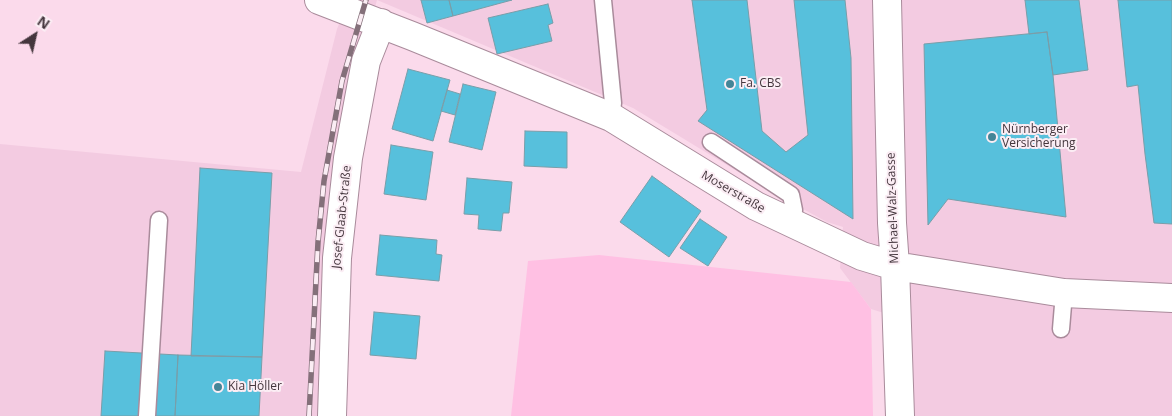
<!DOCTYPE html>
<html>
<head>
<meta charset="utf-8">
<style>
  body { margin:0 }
  #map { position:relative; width:1172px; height:416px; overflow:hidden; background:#fbdaeb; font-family:"Open Sans",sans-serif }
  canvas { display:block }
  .north { position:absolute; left:10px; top:10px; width:50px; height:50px; -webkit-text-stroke:4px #fbedf4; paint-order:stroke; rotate:35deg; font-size:14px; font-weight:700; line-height:20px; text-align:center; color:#44363d }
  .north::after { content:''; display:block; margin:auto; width:18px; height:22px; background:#44363d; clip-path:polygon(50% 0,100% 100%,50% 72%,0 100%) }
</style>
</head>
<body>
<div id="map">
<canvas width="1172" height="416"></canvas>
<div class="north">N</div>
</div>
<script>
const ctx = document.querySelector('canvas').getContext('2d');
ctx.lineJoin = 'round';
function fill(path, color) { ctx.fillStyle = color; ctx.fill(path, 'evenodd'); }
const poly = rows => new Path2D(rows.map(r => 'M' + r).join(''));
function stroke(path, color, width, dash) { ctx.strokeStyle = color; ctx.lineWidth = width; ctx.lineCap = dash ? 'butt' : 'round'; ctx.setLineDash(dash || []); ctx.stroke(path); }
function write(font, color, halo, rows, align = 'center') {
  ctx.font = font + ' "Open Sans",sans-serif'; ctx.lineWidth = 4; ctx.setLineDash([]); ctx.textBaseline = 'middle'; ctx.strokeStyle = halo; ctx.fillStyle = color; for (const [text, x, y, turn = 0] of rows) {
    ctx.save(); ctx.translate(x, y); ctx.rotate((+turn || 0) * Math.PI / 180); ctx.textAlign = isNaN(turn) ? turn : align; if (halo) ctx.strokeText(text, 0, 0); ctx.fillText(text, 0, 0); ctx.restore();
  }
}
const built = poly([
  [349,0,1172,0,1172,416,899,416,897,317,871,309,840,268,843,227,827,222,768,190,633,108,377,0,355,80,322,416,0,416,0,144,301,172,337,29]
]);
const green = poly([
  [599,255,851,282,871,309,873,416,511,416,528,261]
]);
const building = poly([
  [421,0,449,0,453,16,427,23,421,0],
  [449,0,512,0,453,16,449,0],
  [692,0,747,0,762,131,786,152,808,135,794,0,845,0,851,58,853,219,698,121,707,110,692,0],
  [1025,0,1079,0,1088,70,1053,75,1047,32,1029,34,1025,0],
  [1118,0,1172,0,1172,224,1154,223,1145,154,1138,85,1127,87,1118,0],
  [548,4,553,23,548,25,552,41,497,54,488,18,548,4],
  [1047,32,1053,75,1066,217,948,199,928,225,924,44,1047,32],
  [408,69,450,80,433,141,392,129,408,69],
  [463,84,496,92,482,150,449,142,463,84],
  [447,90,460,94,455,115,441,111,447,90],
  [525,131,567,132,567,168,524,166,525,131],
  [391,145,433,152,426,200,384,194,391,145],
  [200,168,272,173,262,357,191,356,200,168],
  [652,176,701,211,669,257,620,222,652,176],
  [467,178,512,182,509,213,503,213,501,231,478,229,479,215,464,214,467,178],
  [700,219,727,237,708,266,680,248,700,219],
  [380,235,437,240,436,254,442,255,439,281,376,275,380,235],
  [374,312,420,316,416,359,370,355,374,312],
  [105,351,178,355,175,416,101,416,105,351],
  [178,355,262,357,259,416,175,416,178,355]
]);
const service = poly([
  [603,0,613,103,611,117],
  [711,142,791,195,794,210,793,224],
  [1061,329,1064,293],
  [147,416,159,220]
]);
const minor = poly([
  [319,0,412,36,611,117,756,206,862,256,895,266,1064,293,1172,298],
  [887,0,892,223,895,266,900,416],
  [332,416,337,258,348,158,366,61,381,23]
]);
const rail = poly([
  [309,416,318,242,324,181,342,81,366,0]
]);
const markers = [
  [730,84,5,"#448597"],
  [992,137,5,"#448597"],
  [218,387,5,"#448597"]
];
const poiNames = [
  ["Fa. CBS",740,84],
  ["Nürnberger",1002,130],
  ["Versicherung",1002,144],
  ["Kia Höller",228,387]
];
const streetNames = [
  ["Moserstraße",733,192,30],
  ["Michael-Walz-Gasse",893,208,-92],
  ["Josef-Glaab-Straße",342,217,-84]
];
fill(built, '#f3cbe1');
fill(green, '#ffc0e3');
fill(building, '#57c0dc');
stroke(building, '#799ea9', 1);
stroke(service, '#a98b9b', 19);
stroke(minor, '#a98b9b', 30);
stroke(service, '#fff', 16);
stroke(minor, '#fff', 28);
stroke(rail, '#84707a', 5.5);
stroke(rail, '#fbedf4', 4, [11]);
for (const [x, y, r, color] of markers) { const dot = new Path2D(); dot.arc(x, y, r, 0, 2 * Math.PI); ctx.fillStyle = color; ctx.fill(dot); stroke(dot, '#fbedf4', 2); }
write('12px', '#44363d', '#fbedf4', poiNames, 'left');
write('12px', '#44363d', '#fbedf4', streetNames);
</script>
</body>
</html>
